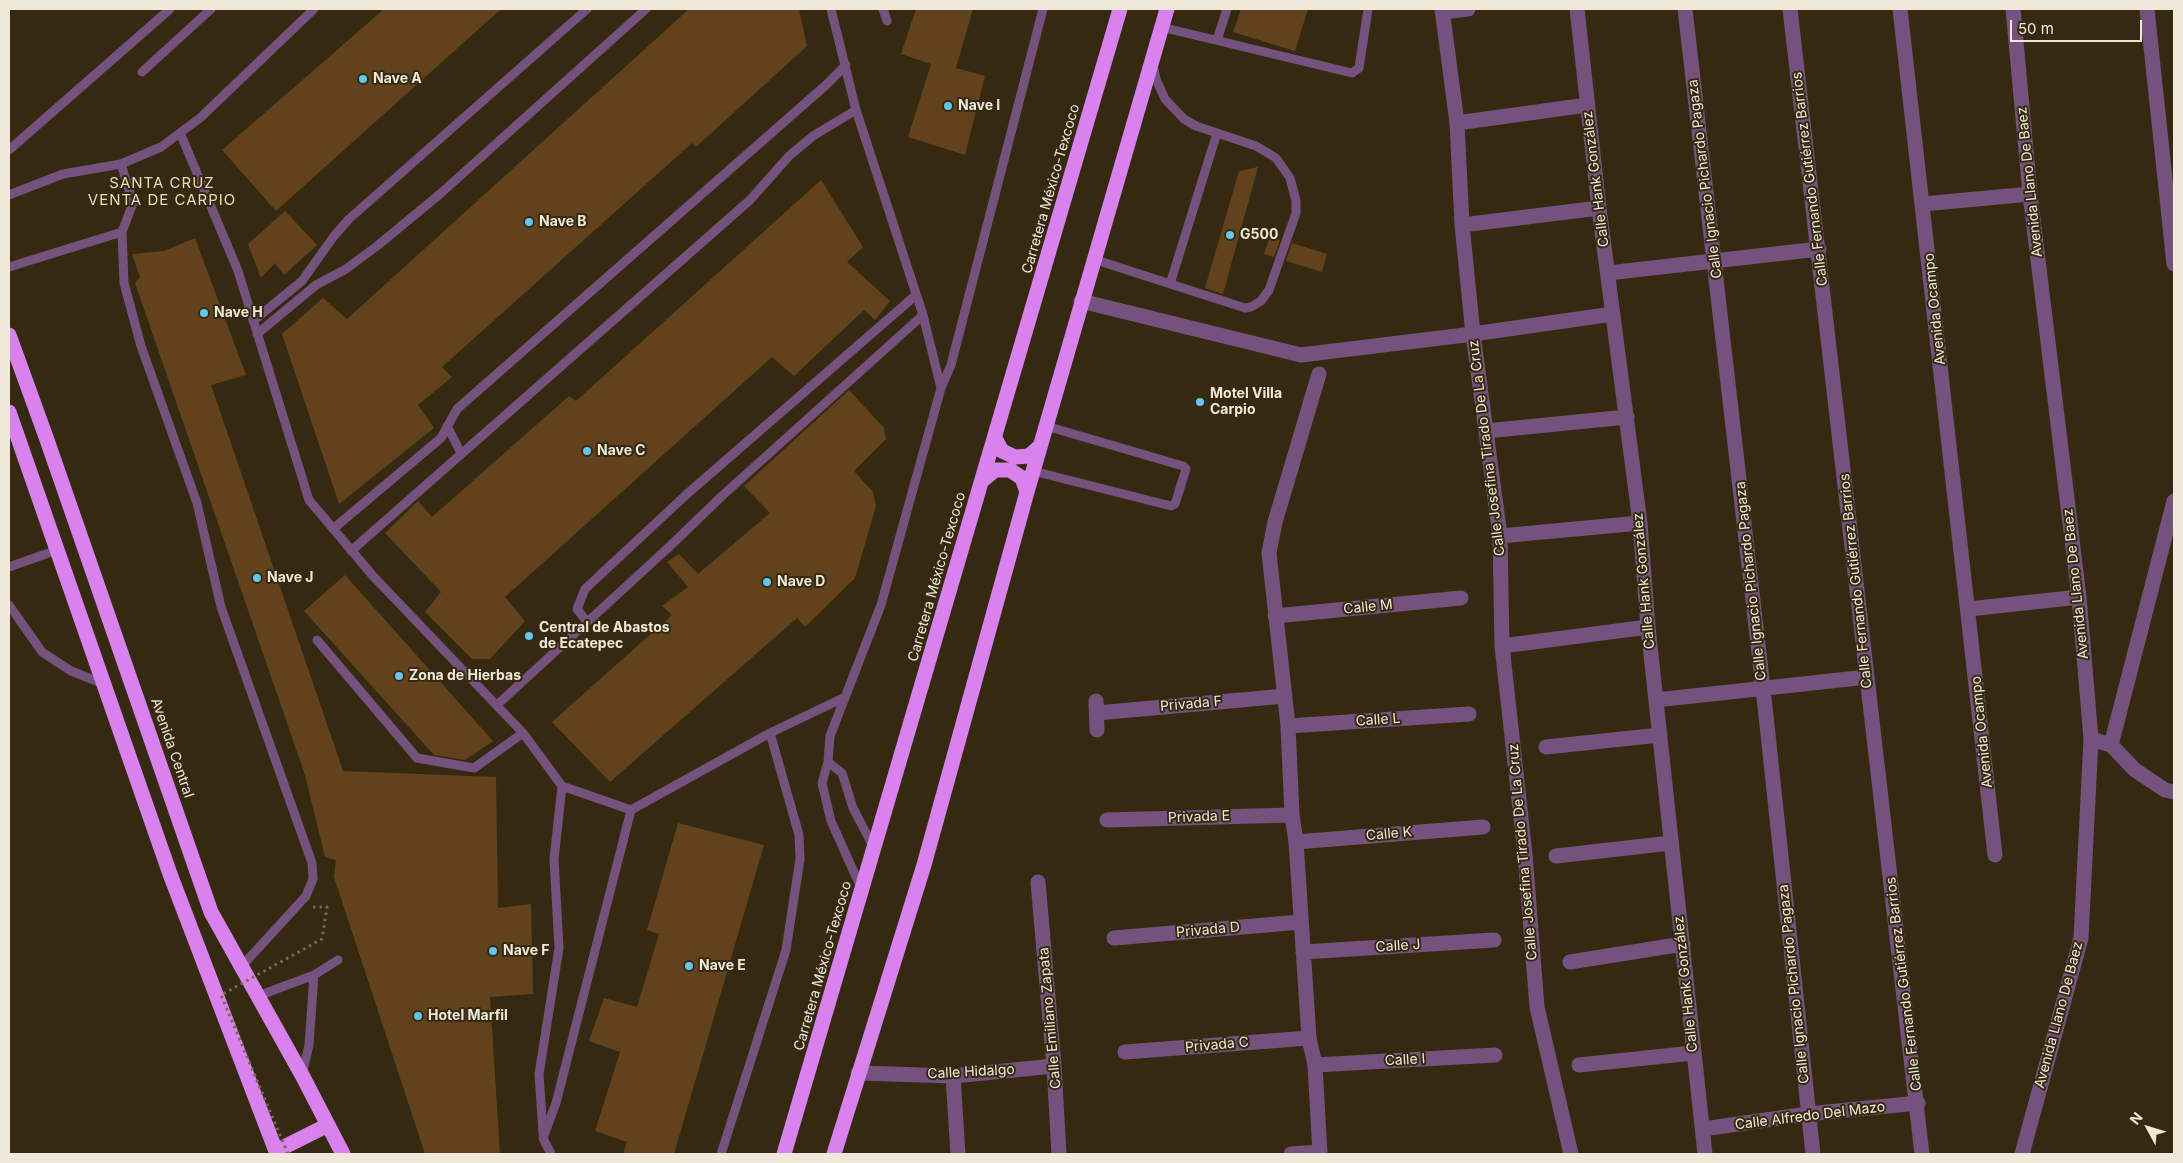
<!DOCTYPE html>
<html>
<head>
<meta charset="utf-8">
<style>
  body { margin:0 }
  #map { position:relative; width:2183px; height:1163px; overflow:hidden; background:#352a11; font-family:Inter,sans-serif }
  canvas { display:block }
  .frame { position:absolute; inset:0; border:10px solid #f0e9da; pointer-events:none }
  .north { position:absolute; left:2123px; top:1103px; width:50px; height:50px; -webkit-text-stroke:4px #352a11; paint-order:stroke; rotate:309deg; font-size:14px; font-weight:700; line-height:20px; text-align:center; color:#f0e9da }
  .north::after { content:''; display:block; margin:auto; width:18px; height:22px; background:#f0e9da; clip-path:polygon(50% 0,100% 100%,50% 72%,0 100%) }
  .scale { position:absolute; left:2010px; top:20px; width:132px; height:22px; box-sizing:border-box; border:2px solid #f0e9da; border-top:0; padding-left:6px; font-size:15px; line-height:18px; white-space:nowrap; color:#f0e9da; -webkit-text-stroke:4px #352a11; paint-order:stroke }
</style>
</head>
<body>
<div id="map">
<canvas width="2183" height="1163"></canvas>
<div class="frame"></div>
<div class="north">N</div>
<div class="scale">50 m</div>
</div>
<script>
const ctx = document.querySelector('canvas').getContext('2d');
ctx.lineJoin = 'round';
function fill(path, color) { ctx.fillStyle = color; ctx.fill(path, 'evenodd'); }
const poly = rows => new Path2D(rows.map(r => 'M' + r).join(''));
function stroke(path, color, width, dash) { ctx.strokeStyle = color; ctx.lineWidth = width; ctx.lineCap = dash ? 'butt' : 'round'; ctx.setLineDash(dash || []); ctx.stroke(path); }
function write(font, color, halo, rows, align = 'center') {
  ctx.font = font + ' Inter,sans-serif'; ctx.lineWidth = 4; ctx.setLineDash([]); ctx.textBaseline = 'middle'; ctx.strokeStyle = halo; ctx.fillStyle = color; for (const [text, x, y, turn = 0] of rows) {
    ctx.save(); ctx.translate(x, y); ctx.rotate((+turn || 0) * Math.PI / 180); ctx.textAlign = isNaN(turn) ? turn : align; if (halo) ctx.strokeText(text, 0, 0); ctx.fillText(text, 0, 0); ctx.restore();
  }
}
const building = poly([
  [384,9,501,9,276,211,222,150],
  [689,9,799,9,807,46,696,147,692,143,442,367,452,377,418,405,434,428,339,504,282,334,323,298,347,319],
  [916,9,973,9,956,68,985,76,965,155,908,137,931,64,901,54],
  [1241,9,1308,9,1295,51,1233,32],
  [1258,167,1223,294,1205,288,1239,171],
  [821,180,863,247,847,262,890,301,875,320,864,310,794,376,772,357,505,597,525,621,490,659,472,659,425,612,441,592,385,533,418,501,432,517,569,396,576,401],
  [285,211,317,245,284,275,275,263,261,278,248,244],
  [1270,236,1280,240,1274,257,1264,254],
  [195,238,246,375,211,385,343,771,496,777,498,908,531,904,533,994,490,997,500,1154,425,1154,334,877,336,860,325,857,305,775,135,283,140,277,132,254,164,251],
  [1292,243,1327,254,1322,272,1286,261],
  [849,390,884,428,886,439,854,471,873,492,876,506,855,578,805,627,797,618,610,782,552,722,672,615,662,606,688,587,667,562,679,554,698,574,770,513,744,486],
  [345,575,493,741,465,760,434,755,304,611],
  [678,823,764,845,674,1154,623,1154,627,1142,595,1131,620,1052,589,1041,604,998,637,1007,659,934,647,930]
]);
const path = poly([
  [313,907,327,907,322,939]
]);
const lane = poly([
  [831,9,856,110,923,315,941,388],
  [883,9,887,21],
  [1161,27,1352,73,1359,68,1368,9],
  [1217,40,1227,9],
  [142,72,211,9],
  [181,135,238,271,309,500,373,576,523,733,562,786,631,810],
  [9,150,170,9],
  [121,164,133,203,122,232,124,283,141,346,197,503,221,607,312,863,313,879,306,896,241,967],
  [9,195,63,174,121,164,161,147,200,118,314,9],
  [1093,259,1245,308,1251,307,1261,301,1269,290,1296,213,1296,201,1290,178,1276,158,1256,146,1196,126,1184,119,1165,99,1156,79,1153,65],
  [9,267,122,232],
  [1170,284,1217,133],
  [253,321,302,281,334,236,349,219,587,9],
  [257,334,316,285,346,269,377,246,440,194,646,9],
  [447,426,461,453],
  [1033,471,1171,506,1175,504,1186,469,1183,466,1046,426],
  [333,529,441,438,457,409,826,85,846,65],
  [351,551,750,200,789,156,813,136,856,110],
  [9,567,57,550],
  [9,605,42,652,71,671,104,684],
  [587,622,577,609,585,589,687,494,916,295],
  [317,640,417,758,474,768,523,733],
  [497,705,669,547,723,495,923,315],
  [828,762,842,773,853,808,874,848],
  [861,888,831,821,822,783,828,762,830,736,881,605,941,388,951,365,1043,9],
  [258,996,314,975,338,960],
  [302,1075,309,1045,314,975],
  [543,1133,539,1074,559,948,554,859,562,786],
  [551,1154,543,1138,556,1103,631,810,770,733,843,698],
  [721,1154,786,950,800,859,799,835,770,733]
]);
const street = poly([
  [1442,9,1457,123,1462,225,1473,334,1500,536,1502,646,1525,854,1537,1007,1571,1154],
  [1577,9,1599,208,1640,523,1648,627,1705,1154],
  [1685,9,1763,688,1813,1154],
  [1790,9,1922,1154],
  [1900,9,1995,855],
  [2013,9,2030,194,2079,597,2091,739,2081,938,2022,1154],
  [2147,9,2174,264],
  [1442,12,1468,9],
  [1457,123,1587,105],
  [1923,204,2030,194],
  [1462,225,1599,208],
  [1608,273,1819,249],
  [1081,301,1301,355,1473,334,1613,314],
  [1319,374,1275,522,1269,553,1288,726,1292,815,1296,842,1309,1038,1315,1065,1320,1154],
  [1486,431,1627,417],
  [1500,536,1640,523],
  [1969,609,2079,597],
  [1275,616,1461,598],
  [1502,646,1648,627],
  [1656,700,1867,677],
  [1096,701,1097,730],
  [1097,713,1285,696],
  [1288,726,1469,714],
  [2091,739,2111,745,2174,501],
  [2111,745,2135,770,2165,790,2174,792],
  [1546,747,1660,735],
  [1107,820,1292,815],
  [1296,842,1483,827],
  [1556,856,1671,843],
  [1038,882,1054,1066,1059,1154],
  [1114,938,1301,922],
  [1303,952,1494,940],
  [1570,962,1683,944],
  [1125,1052,1309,1038],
  [1315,1065,1495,1055],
  [1579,1065,1693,1053],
  [858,1073,953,1076,1054,1066],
  [953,1076,958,1154],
  [1703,1129,1808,1114,1918,1103],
  [1291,1154,1320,1152]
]);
const highway = poly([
  [9,335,46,437,211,912,302,1075,343,1154],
  [9,412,170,874,277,1154],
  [995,438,1002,451,1015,457,1029,456,1040,446],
  [983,480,995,470,1010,470,1022,478,1027,492],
  [276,1151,328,1125],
  [784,1154,1120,9],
  [834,1154,924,865,1027,492,1167,9]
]);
const pathBridge = poly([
  [288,1154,221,995,322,939]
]);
const markers = [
  [363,79,5,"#64c5ee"],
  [948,106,5,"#64c5ee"],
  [529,222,5,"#64c5ee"],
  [1230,235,5,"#64c5ee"],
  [204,313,5,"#64c5ee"],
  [1200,402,5,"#64c5ee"],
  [587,451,5,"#64c5ee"],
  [257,578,5,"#64c5ee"],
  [767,582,5,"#64c5ee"],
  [529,636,5,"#64c5ee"],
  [399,676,5,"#64c5ee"],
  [493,951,5,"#64c5ee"],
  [689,966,5,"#64c5ee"],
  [418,1016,5,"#64c5ee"]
];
const poiNames = [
  ["Nave A",373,79],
  ["Nave I",958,106],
  ["Nave B",539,222],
  ["G500",1240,235],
  ["Nave H",214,313],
  ["Motel Villa",1210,394],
  ["Carpio",1210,410],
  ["Nave C",597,451],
  ["Nave J",267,578],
  ["Nave D",777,582],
  ["Central de Abastos",539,628],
  ["de Ecatepec",539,644],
  ["Zona de Hierbas",409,676],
  ["Nave F",503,951],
  ["Nave E",699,966],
  ["Hotel Marfil",428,1016]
];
const streetNames = [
  ["Calle Hank González",1596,179,-97],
  ["Calle Ignacio Pichardo Pagaza",1705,179,-97],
  ["Calle Fernando Gutiérrez Barrios",1810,179,-97],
  ["Avenida Llano De Baez",2030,182,-96],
  ["Carretera México-Texcoco",1051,189,-74],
  ["Avenida Ocampo",1935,309,-96],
  ["Calle Josefina Tirado De La Cruz",1487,448,-97],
  ["Carretera México-Texcoco",937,577,-74],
  ["Calle Hank González",1644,581,-95],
  ["Calle Ignacio Pichardo Pagaza",1751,581,-96],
  ["Calle Fernando Gutiérrez Barrios",1856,581,-96],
  ["Avenida Llano De Baez",2076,584,-96],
  ["Calle M",1368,607,-6],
  ["Privada F",1191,704,-5],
  ["Calle L",1378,720,-4],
  ["Avenida Ocampo",1982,732,-96],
  ["Avenida Central",172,748,71],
  ["Privada E",1199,817,-2],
  ["Calle K",1389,834,-5],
  ["Calle Josefina Tirado De La Cruz",1523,852,-95],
  ["Privada D",1208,930,-5],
  ["Calle J",1398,946,-4],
  ["Carretera México-Texcoco",823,966,-74],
  ["Calle Hank González",1686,984,-96],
  ["Calle Ignacio Pichardo Pagaza",1794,984,-96],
  ["Calle Fernando Gutiérrez Barrios",1904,984,-97],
  ["Avenida Llano De Baez",2059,1015,-75],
  ["Calle Emiliano Zapata",1050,1018,-95],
  ["Privada C",1217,1045,-5],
  ["Calle I",1405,1060,-3],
  ["Calle Hidalgo",971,1072,-3],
  ["Calle Alfredo Del Mazo",1810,1116,-7]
];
const neighbourhoodNames = [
  ["SANTA CRUZ",162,183],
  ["VENTA DE CARPIO",162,200]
];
fill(building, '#61421c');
stroke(path, '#746a55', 3, [2.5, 4]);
stroke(lane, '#75527d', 9);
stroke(street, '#75527d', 15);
stroke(highway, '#d981ed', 15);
stroke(pathBridge, '#746a55', 3, [2.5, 4]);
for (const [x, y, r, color] of markers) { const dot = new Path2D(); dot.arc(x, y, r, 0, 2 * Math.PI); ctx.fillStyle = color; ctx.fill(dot); stroke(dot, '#352a11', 2); }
write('bold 14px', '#f0e9da', '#352a11', poiNames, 'left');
write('14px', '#f0e9da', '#352a11', streetNames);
ctx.letterSpacing = '1px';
write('15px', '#e9dbbd', '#352a11', neighbourhoodNames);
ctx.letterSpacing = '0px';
</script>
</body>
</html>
